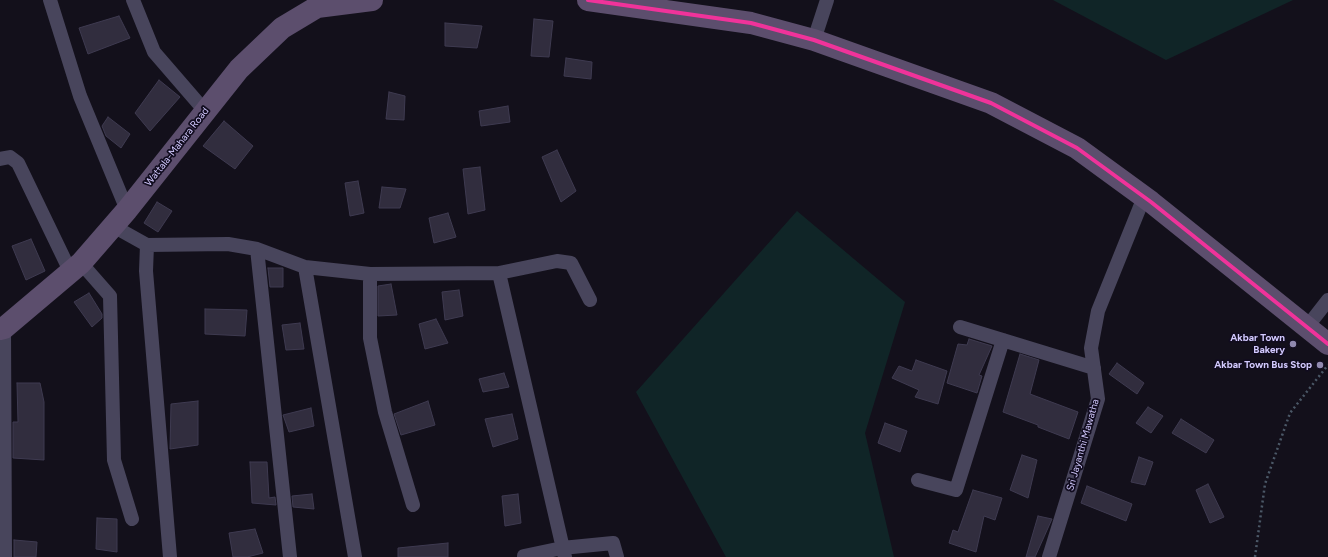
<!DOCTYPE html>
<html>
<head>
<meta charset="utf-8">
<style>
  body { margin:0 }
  canvas { display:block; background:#13101b }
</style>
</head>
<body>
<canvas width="1328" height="557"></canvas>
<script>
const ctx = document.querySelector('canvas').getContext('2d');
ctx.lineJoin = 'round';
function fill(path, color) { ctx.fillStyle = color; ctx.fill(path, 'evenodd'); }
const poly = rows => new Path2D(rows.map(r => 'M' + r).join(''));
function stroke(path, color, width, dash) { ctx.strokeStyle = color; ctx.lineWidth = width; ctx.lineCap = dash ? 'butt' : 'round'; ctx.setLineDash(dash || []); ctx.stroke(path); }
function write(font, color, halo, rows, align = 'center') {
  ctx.font = font + ' Figtree,sans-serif'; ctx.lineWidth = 3.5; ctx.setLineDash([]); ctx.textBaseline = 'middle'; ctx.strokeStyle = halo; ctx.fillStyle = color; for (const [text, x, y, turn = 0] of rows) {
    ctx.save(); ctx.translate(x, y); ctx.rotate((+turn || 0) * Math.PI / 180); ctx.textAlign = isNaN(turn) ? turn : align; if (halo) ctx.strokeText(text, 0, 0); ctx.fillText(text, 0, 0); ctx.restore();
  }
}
const green = poly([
  [1053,0,1293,0,1166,60],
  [797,211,905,302,865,433,894,557,726,557,636,392]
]);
const building = poly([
  [119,16,130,38,88,54,79,28,119,16],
  [534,19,553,21,549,57,531,56,534,19],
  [445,23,482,26,477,48,445,46,445,23],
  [566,58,592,62,591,79,564,76,566,58],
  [159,80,180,97,150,131,135,113,159,80],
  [389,92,405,96,404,120,386,119,389,92],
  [508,106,510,122,481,126,479,111,508,106],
  [108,117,130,134,121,148,106,136,102,126,108,117],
  [224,121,253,146,235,169,203,146,224,121],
  [557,150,576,191,561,202,542,157,557,150],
  [480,167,485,210,468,214,463,169,480,167],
  [358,181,364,213,350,216,345,183,358,181],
  [382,187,406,189,400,208,379,208,382,187],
  [157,202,172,211,158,232,144,223,157,202],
  [448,213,456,237,434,243,429,218,448,213],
  [31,239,45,271,26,280,12,246,31,239],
  [268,268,283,268,283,287,270,287,268,268],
  [391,284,397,315,378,316,378,286,391,284],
  [459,290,463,316,445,320,442,292,459,290],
  [89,293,102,314,102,318,92,327,74,302,89,293],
  [205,309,247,310,245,336,205,334,205,309],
  [436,319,448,343,425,349,419,324,436,319],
  [300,323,304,349,286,350,282,325,300,323],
  [969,339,992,346,979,375,982,376,977,393,947,383,958,344,967,345,969,339],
  [1020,354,1039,360,1030,394,1078,412,1069,439,1038,427,1038,425,1003,412,1020,354],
  [916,360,947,371,938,404,915,397,919,390,892,378,899,366,912,371,916,360],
  [1117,363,1144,383,1137,394,1109,374,1117,363],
  [504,373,509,387,483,392,479,379,504,373],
  [17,383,40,383,44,402,44,460,13,458,13,422,18,422,17,383],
  [198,401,198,445,170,449,171,404,198,401],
  [428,401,435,425,401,435,394,414,428,401],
  [1148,407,1163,416,1151,433,1136,423,1148,407],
  [311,408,314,426,289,432,283,415,311,408],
  [512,414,518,439,493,447,485,419,512,414],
  [1181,419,1214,440,1206,453,1172,433,1181,419],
  [885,423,907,431,900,452,878,443,885,423],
  [1022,455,1037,460,1028,498,1010,490,1022,455],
  [1139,457,1153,462,1145,485,1131,482,1139,457],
  [250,462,267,462,269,498,275,497,276,505,252,503,250,462],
  [1208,484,1224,517,1210,523,1196,490,1208,484],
  [1087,486,1132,504,1126,521,1081,503,1087,486],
  [973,490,1002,498,995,520,984,516,976,552,949,543,953,530,958,532,973,490],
  [312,494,314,509,293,507,292,496,312,494],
  [518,494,521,523,505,526,502,496,518,494],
  [1038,516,1052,519,1035,557,1026,557,1038,516],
  [97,518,117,519,117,552,96,549,97,518],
  [255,529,263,553,247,557,233,557,229,533,255,529],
  [14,540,37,542,36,557,14,557,14,540],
  [448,543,448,557,398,557,398,548,448,543]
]);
const path = poly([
  [1255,557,1265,484,1290,413,1328,365]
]);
const street = poly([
  [50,0,80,96,127,210],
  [133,0,154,52,205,111],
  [814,40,827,0],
  [0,159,10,157,18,163,71,273],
  [113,226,147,245,228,244,257,249,305,267,370,274,499,273,557,261,571,263,590,300],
  [147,245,146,271,170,557],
  [257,249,290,557],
  [81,263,110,296,114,460,132,519],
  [305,267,355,557],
  [499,273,565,557],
  [370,274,370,338,385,412,413,505],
  [960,327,1094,368],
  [1307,327,1328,300],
  [4,328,5,557],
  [918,480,956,490,1003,340],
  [524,557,524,556,562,548,613,543,617,557],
  [1049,557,1098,399,1091,348,1098,311,1144,197]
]);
const primary = poly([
  [588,0,751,23,814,40,991,103,1077,148,1151,202,1328,344],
  [0,329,4,328,81,263,127,210,239,69,282,28,317,7,372,0]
]);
const bus1 = poly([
  [588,0,751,23,814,40,991,103,1077,148,1151,202,1328,344]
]);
const markers = [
  [1293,344,4,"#9089af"],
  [1320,365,4,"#9089af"]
];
const streetNames = [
  ["Wattala-Mahara Road",177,147,-52],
  ["Sri Jayanthi Mawatha",1083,445,-74]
];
const poiNames = [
  ["Akbar Town",1285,338],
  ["Bakery",1285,350],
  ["Akbar Town Bus Stop",1312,365]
];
fill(green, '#102527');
fill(building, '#312d3e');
stroke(building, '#3e3a50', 1);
stroke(path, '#4b5867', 2.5, [2, 3]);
stroke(street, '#48455c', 14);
stroke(primary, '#5c4e6d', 22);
stroke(bus1, '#ef339a', 4);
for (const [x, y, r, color] of markers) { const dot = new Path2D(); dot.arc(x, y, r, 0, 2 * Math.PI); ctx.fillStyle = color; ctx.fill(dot); stroke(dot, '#110c1f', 1.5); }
write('10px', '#d3caff', '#110c1f', streetNames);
write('bold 10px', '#d3caff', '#110c1f', poiNames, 'right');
</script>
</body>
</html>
